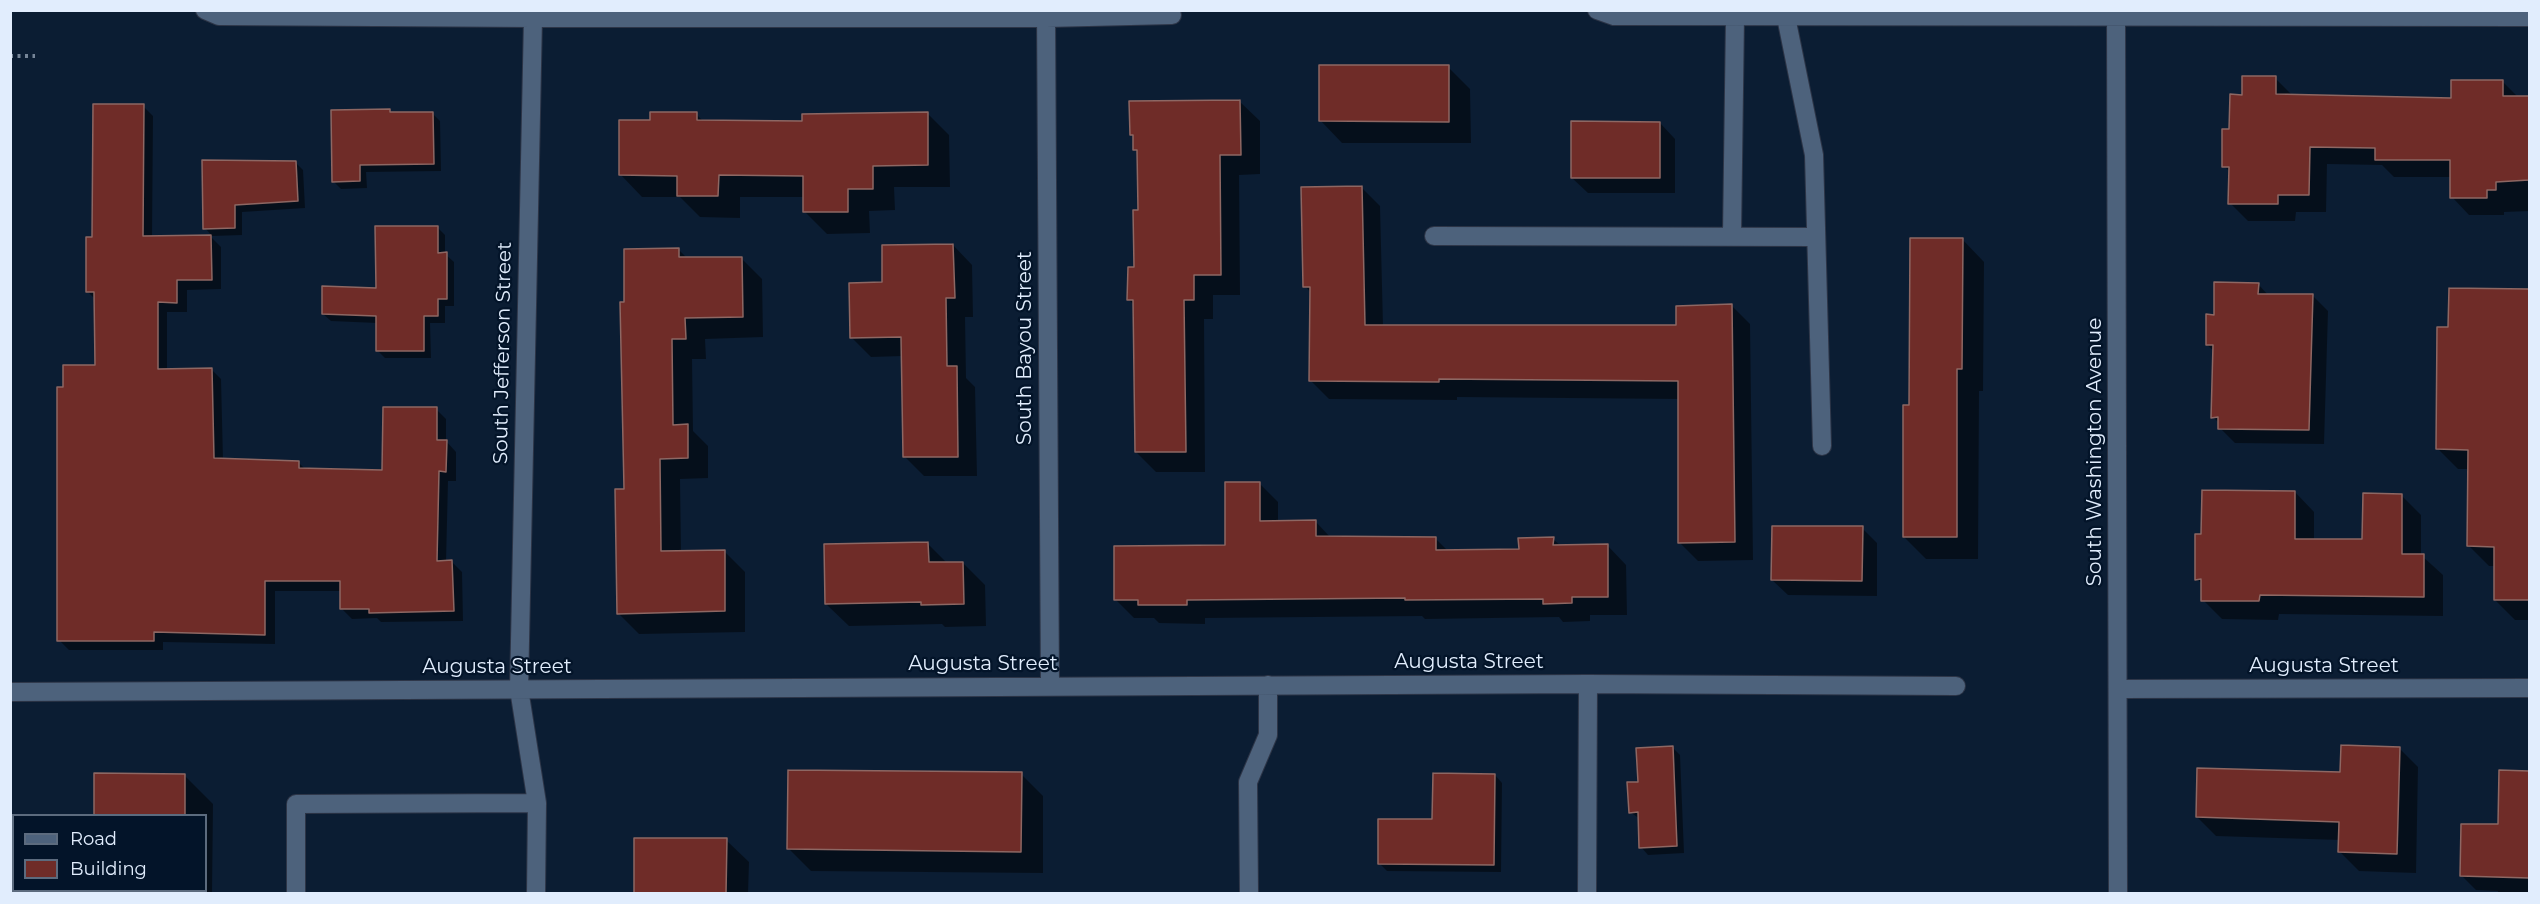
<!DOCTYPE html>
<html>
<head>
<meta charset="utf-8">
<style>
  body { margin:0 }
  #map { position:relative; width:2540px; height:904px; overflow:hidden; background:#0b1d33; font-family:Montserrat,sans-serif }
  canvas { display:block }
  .frame { position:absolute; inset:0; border:12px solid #e1edfd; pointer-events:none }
  .legend { position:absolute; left:12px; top:814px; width:195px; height:78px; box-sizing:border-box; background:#031429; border:2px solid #5c6b7e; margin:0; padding:8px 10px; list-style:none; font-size:18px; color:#e1edfd }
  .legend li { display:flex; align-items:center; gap:12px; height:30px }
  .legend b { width:30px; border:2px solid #5c6b7e }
</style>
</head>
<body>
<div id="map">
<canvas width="2540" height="904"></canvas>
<div class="frame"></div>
<ul class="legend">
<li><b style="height:8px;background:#4d627c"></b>Road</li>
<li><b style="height:16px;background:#6f2c28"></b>Building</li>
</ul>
</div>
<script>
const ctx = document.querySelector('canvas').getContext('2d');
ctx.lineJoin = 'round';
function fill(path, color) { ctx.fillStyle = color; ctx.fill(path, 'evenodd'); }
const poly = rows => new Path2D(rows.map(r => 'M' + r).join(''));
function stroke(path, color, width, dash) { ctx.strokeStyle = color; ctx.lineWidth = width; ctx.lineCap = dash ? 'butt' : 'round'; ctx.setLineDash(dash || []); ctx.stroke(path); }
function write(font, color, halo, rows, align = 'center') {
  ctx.font = font + ' Montserrat,sans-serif'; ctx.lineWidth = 4.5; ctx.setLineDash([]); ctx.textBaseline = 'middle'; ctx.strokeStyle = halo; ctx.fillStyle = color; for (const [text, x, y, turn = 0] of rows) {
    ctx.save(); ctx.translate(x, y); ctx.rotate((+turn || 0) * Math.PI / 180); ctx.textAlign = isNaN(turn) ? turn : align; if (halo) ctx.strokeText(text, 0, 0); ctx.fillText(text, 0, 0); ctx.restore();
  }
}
const shadow = poly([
  [1448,67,1470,89,1471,143,1342,143,1320,120],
  [2275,78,2293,96,2453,99,2502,81,2518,97,2530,97,2530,211,2504,212,2504,215,2469,215,2452,197,2452,177,2394,177,2382,165,2327,164,2326,212,2296,212,2295,221,2248,221,2230,203,2231,173,2224,166,2231,131,2244,96],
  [1239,101,1260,121,1260,174,1239,175,1240,295,1213,295,1213,319,1204,319,1205,472,1156,472,1136,452,1135,306,1129,300,1135,268,1139,212,1138,153,1135,150,1135,138,1131,134],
  [143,106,153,116,152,238,211,237,221,247,221,289,187,290,187,312,167,312,167,370,211,369,221,379,223,460,298,462,306,470,384,471,436,409,446,419,446,441,456,452,456,481,448,481,446,562,452,562,462,572,463,621,381,622,377,618,352,619,342,609,341,591,275,591,275,644,163,642,163,650,69,650,59,640,64,388,97,367,96,300,87,291,94,238],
  [389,110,393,114,432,113,440,121,441,171,366,172,367,188,341,189,333,181],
  [927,113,949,135,950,187,894,187,895,210,869,211,870,233,827,234,805,212,805,197,740,197,740,218,700,217,680,197,642,197,620,174,651,122,696,114,704,122,804,122],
  [1660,123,1675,139,1675,193,1588,193,1572,178],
  [204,162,295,162,303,170,305,208,242,212,242,235,212,236,205,228],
  [1361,187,1380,206,1383,326,1678,326,1732,306,1750,324,1753,560,1698,561,1680,543,1678,445,1681,445,1680,399,1457,397,1457,400,1329,399,1310,380,1311,293,1305,286],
  [437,227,445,235,445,254,454,262,454,306,445,306,445,323,430,323,431,358,385,358,378,351,377,323,331,321,323,314,377,289],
  [1962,239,1984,262,1983,391,1979,391,1978,559,1926,559,1904,537,1910,407],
  [953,245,972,265,973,317,965,317,966,378,975,387,977,476,924,476,905,457,903,356,871,357,851,337,884,283],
  [678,249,688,259,741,258,762,279,763,337,705,339,706,359,692,359,693,431,708,446,708,478,680,479,681,552,724,551,745,572,745,632,639,634,618,613,625,491,626,303],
  [2258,284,2269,296,2313,296,2328,311,2324,444,2235,443,2220,428,2220,424,2213,417,2214,351,2207,345,2215,316],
  [2450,290,2530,291,2530,620,2515,620,2495,600,2496,566,2489,566,2469,546,2469,469,2458,469,2438,449,2450,328],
  [1259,483,1278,502,1278,522,1316,522,1331,538,1435,538,1448,551,1520,551,1553,539,1561,546,1608,546,1626,565,1627,615,1590,615,1590,621,1563,622,1559,617,1425,619,1422,616,1205,618,1205,624,1159,623,1154,618,1134,618,1115,599,1226,547],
  [2295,492,2314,512,2314,540,2363,541,2402,496,2421,515,2421,555,2443,575,2443,616,2279,614,2278,620,2222,619,2203,600,2203,585,2197,579,2203,535],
  [1862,528,1877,543,1877,596,1788,595,1772,580],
  [928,544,947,563,963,563,985,585,986,626,945,627,942,624,849,626,826,604],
  [1672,747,1680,755,1684,853,1648,855,1641,847,1640,819,1630,812,1639,783],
  [2399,748,2418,767,2416,873,2359,871,2340,852,2340,840,2216,836,2197,817,2342,774],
  [2501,772,2530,773,2530,894,2498,894,2498,891,2476,890,2461,875,2499,826],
  [1021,774,1043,796,1043,873,811,871,789,849],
  [1495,775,1502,783,1501,872,1387,871,1379,863],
  [185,776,213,804,212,894,95,894,95,890,206,890,206,816,96,816],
  [726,840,749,862,748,894,635,894]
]);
const building = poly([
  [1319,65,1449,65,1449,122,1319,121,1319,65],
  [2242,76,2276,76,2276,94,2451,98,2451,80,2503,80,2503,96,2529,96,2529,180,2496,182,2496,190,2487,190,2487,198,2450,198,2450,160,2375,160,2375,148,2310,147,2309,195,2278,195,2278,204,2228,204,2229,167,2222,167,2222,129,2229,129,2230,94,2242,95,2242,76],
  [1240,100,1241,155,1220,155,1221,275,1194,275,1194,300,1184,300,1186,452,1135,452,1133,300,1127,300,1128,267,1134,267,1133,210,1138,210,1137,150,1133,150,1133,135,1130,135,1129,101,1240,100],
  [93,104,144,104,143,236,211,235,212,280,177,280,177,303,158,302,158,369,212,368,214,458,299,461,299,468,382,470,383,407,437,407,437,440,447,440,446,472,439,471,437,561,452,560,454,611,369,613,369,609,340,609,340,581,265,581,265,635,154,632,154,641,57,641,57,387,63,387,63,365,95,365,94,292,86,292,86,237,92,237,93,104],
  [390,109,390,112,433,112,434,164,360,165,360,181,332,182,331,110,390,109],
  [650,112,697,112,697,120,802,121,802,114,928,112,928,165,873,166,873,189,848,189,848,212,803,212,803,176,719,175,718,196,677,196,677,176,619,175,619,120,650,120,650,112],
  [1571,121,1660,122,1660,178,1571,178,1571,121],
  [202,160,296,161,298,201,235,205,235,228,203,229,202,160],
  [1362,186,1365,325,1676,325,1676,306,1732,304,1735,542,1678,543,1678,381,1439,379,1439,382,1309,381,1310,287,1303,287,1301,187,1362,186],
  [375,226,438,226,438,253,447,252,447,299,438,299,438,316,424,316,424,351,376,351,376,316,322,314,322,286,376,288,375,226],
  [1910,238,1963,238,1962,369,1957,369,1957,537,1903,537,1903,405,1909,405,1910,238],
  [953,244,955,298,946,298,947,366,957,366,958,457,903,457,901,337,850,338,849,283,882,282,882,245,953,244],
  [679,248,679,257,742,257,743,317,685,318,686,339,672,339,673,425,688,424,688,458,660,459,661,551,725,550,725,611,617,614,615,489,624,489,620,302,624,302,624,249,679,248],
  [2214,282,2259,283,2258,294,2313,294,2309,430,2218,429,2218,417,2211,418,2213,345,2206,345,2206,314,2214,315,2214,282],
  [2449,288,2529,289,2529,600,2494,600,2494,547,2467,546,2468,450,2436,449,2437,327,2448,327,2449,288],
  [1225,482,1260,482,1260,521,1316,520,1316,536,1436,537,1436,550,1519,549,1518,538,1554,537,1553,545,1608,544,1608,597,1572,597,1572,603,1543,604,1543,599,1405,600,1405,598,1187,600,1187,605,1138,605,1138,600,1114,600,1114,546,1225,545,1225,482],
  [2202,490,2295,491,2295,539,2362,539,2363,493,2402,494,2402,554,2424,554,2424,597,2260,595,2259,601,2201,601,2201,579,2195,580,2195,534,2201,534,2202,490],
  [1772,526,1863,526,1862,581,1771,580,1772,526],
  [928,542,929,562,963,562,964,604,921,605,921,602,825,604,824,544,928,542],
  [2341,745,2400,747,2397,854,2338,852,2339,822,2196,817,2197,768,2340,772,2341,745],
  [1673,746,1677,846,1639,848,1638,812,1629,813,1627,782,1638,782,1636,748,1673,746],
  [788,770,1022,772,1021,852,787,849,788,770],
  [2499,770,2529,771,2529,878,2460,876,2461,824,2498,824,2499,770],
  [94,773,185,774,185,816,94,816,94,773],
  [1433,773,1495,774,1494,865,1378,864,1378,819,1432,819,1433,773],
  [634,838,727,838,726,894,634,894,634,838]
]);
const path = poly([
  [10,56,35,56]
]);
const minor = poly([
  [205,10,219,16,533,18,1046,18,1172,15],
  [1046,10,1050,686],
  [1597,10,1614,16,2530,17],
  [2116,10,2118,894],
  [1786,17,1814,155,1822,446],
  [533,18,519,689,537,803,536,894],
  [1732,235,1735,17],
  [1434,236,1815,237],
  [2118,689,2530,688],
  [10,692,1588,684,1956,686],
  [296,894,296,804,537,803],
  [1249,894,1248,782,1268,735,1268,685],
  [1587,894,1588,684]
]);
const streetNames = [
  ["South Bayou Street",1025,348,-90],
  ["South Jefferson Street",503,353,-89],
  ["South Washington Avenue",2095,452,-90],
  ["Augusta Street",1469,662],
  ["Augusta Street",983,664],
  ["Augusta Street",2324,666],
  ["Augusta Street",497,667]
];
fill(shadow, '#0007');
fill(building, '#6f2c28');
stroke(building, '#8d6763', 1.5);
stroke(minor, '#2d3547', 20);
stroke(path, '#768598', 4, [3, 4.5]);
stroke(minor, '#4d627c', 18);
write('20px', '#e1edfd', '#031429', streetNames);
</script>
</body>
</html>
